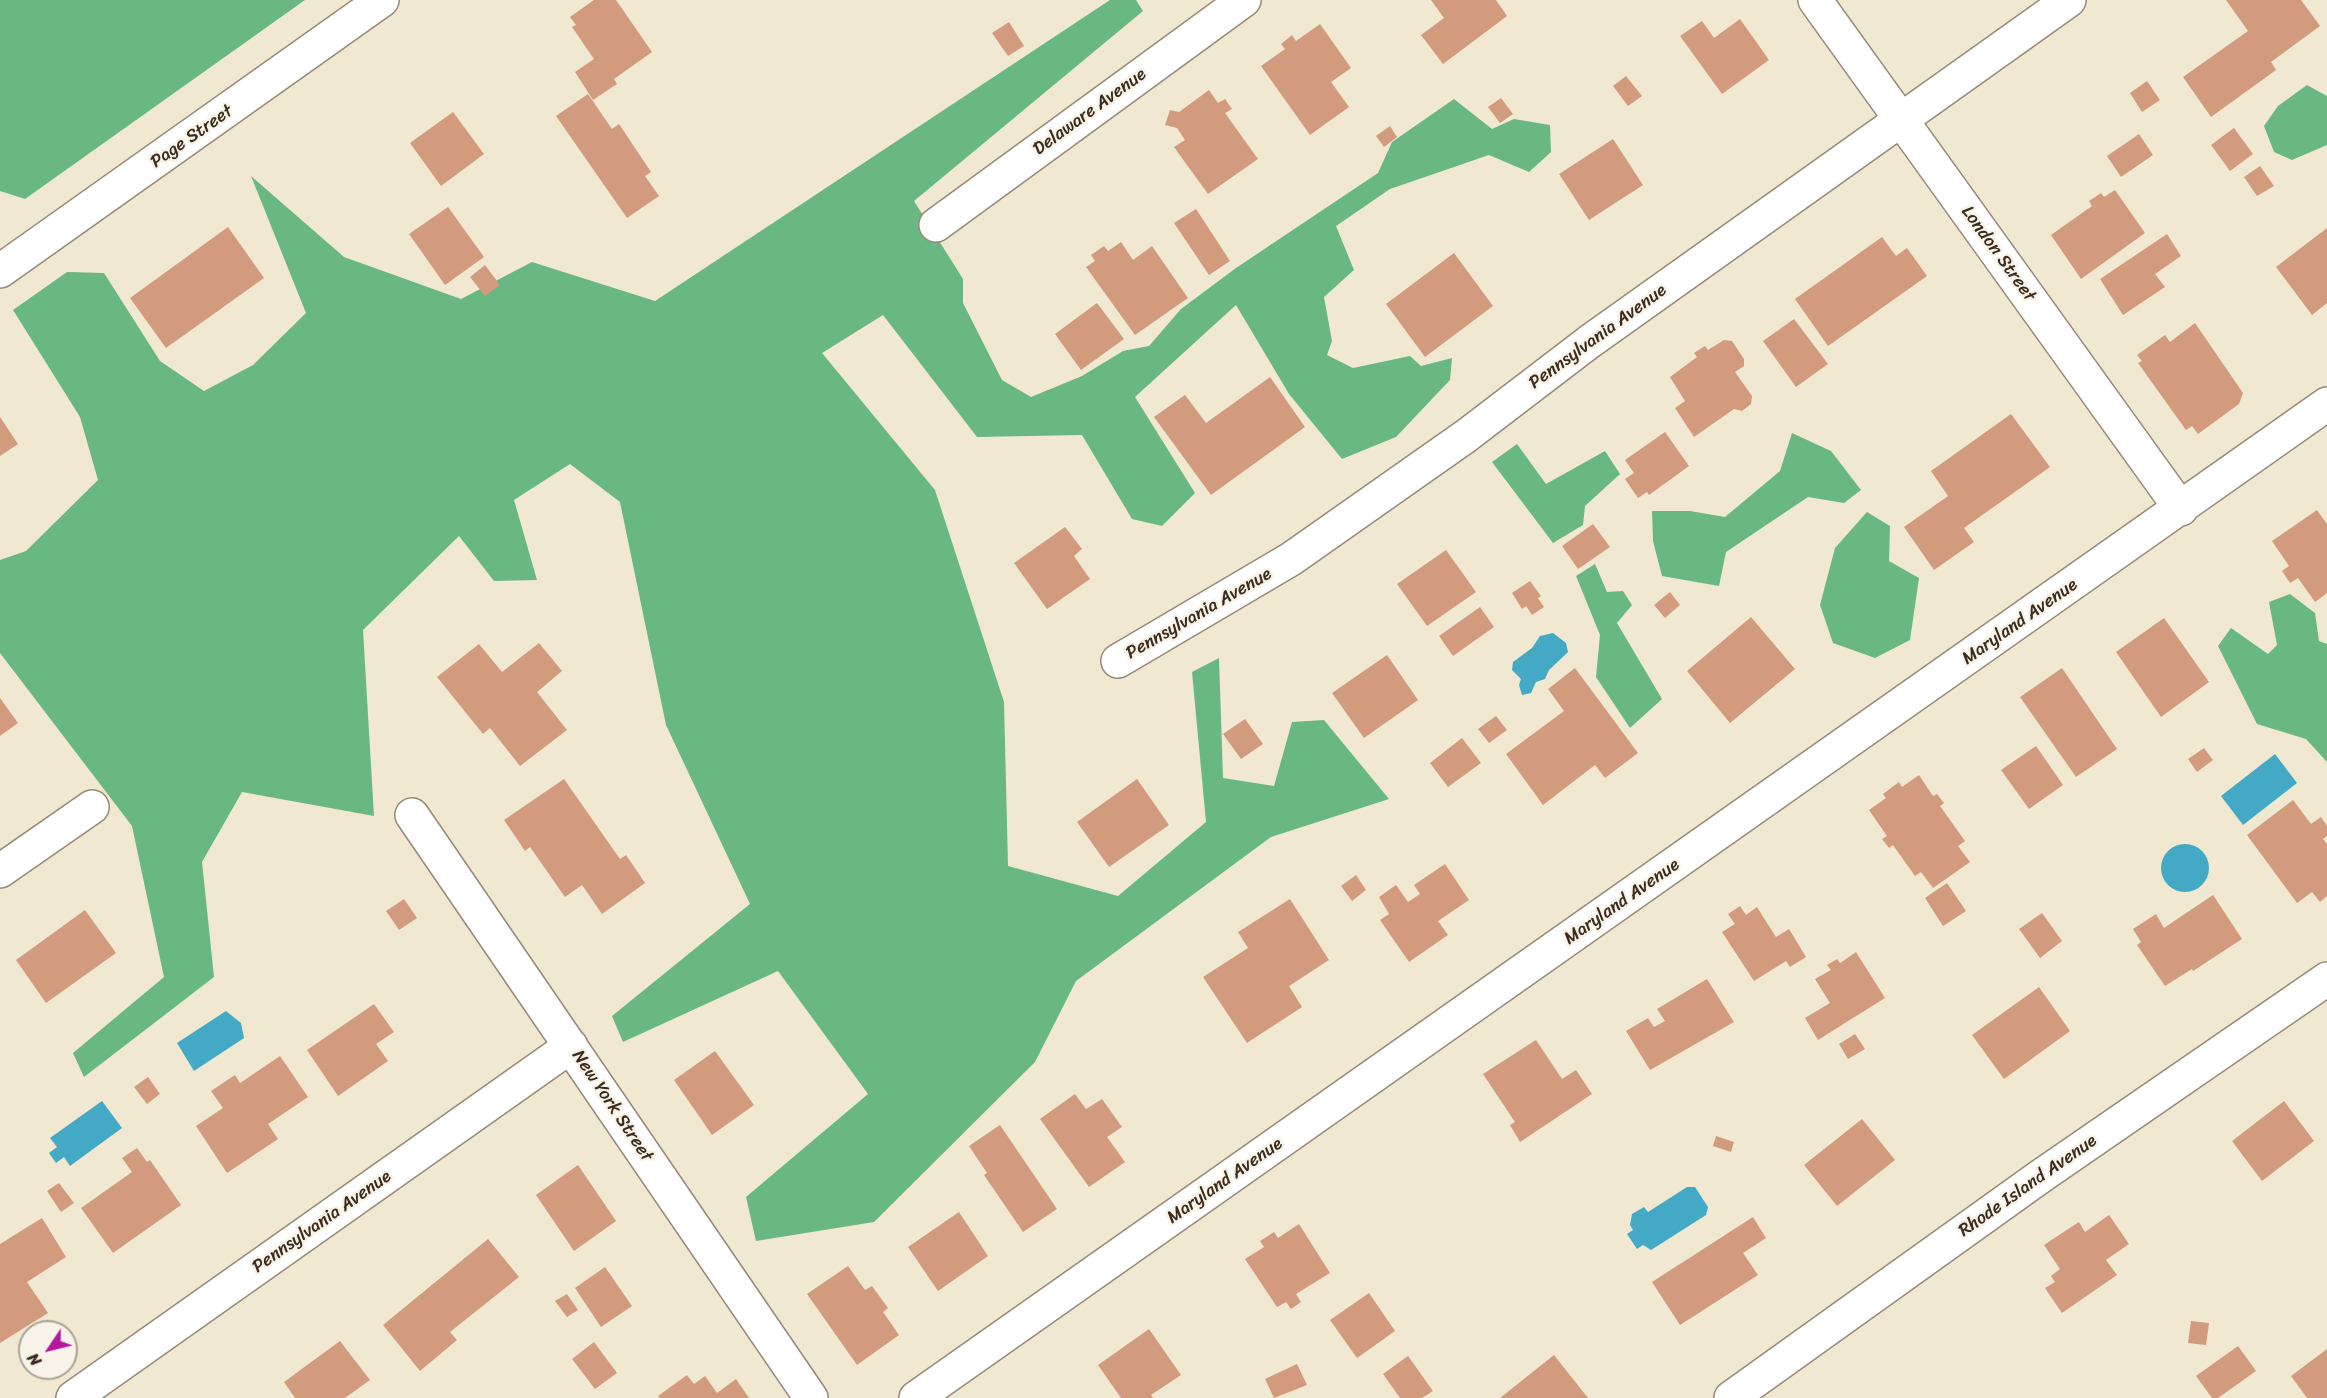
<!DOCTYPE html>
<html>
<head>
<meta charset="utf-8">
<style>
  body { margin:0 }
  #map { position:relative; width:2327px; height:1398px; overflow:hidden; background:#f1e8d1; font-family:Sriracha,sans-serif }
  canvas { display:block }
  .north { position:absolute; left:18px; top:1320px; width:60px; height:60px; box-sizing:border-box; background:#f7f3e8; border:2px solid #aca397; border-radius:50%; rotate:235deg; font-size:16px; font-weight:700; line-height:24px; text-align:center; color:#3b2a1e }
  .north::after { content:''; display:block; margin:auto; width:21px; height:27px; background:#b5179e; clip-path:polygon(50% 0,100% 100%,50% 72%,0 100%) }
</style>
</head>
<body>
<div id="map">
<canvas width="2327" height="1398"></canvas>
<div class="north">N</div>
</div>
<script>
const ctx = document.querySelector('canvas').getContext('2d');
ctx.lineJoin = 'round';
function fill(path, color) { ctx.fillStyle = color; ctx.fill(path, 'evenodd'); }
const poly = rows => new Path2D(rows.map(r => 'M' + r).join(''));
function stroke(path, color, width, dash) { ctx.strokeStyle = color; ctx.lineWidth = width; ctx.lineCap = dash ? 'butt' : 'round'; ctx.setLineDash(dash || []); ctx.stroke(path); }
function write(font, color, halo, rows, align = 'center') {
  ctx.font = font + ' Sriracha,sans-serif'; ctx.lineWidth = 5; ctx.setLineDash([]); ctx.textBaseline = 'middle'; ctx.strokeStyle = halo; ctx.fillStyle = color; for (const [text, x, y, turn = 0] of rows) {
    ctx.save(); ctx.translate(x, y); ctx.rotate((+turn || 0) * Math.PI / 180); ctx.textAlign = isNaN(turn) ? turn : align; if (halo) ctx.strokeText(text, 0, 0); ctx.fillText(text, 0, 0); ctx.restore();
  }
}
const forest = poly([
  [0,0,305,0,25,199,0,191],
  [1110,0,1136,0,1143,11,914,201,963,279,963,303,1002,380,1031,397,1082,376,1123,351,1149,346,1181,309,1236,268,1378,173,1392,142,1454,99,1492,129,1514,119,1550,125,1551,152,1529,172,1489,155,1390,189,1336,226,1354,270,1324,297,1332,341,1327,355,1353,368,1410,356,1421,366,1452,358,1450,380,1396,437,1342,459,1289,394,1236,305,1135,397,1195,493,1162,526,1132,519,1082,435,977,437,883,315,822,353,935,490,1004,702,1008,866,1118,896,1206,822,1192,672,1219,658,1223,778,1274,786,1292,722,1324,720,1389,799,1271,837,1076,981,1035,1062,874,1222,756,1241,746,1197,868,1094,778,971,623,1042,612,1016,750,904,666,725,620,502,570,464,514,500,537,580,494,581,459,536,363,630,374,816,242,792,202,862,214,977,84,1077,73,1053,164,977,132,826,0,653,0,560,26,551,98,480,80,417,13,310,67,272,104,273,160,361,204,391,253,365,306,313,251,176,344,257,461,299,532,262,655,301],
  [2307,85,2327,96,2327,145,2292,160,2274,152,2264,126,2278,106],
  [1792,433,1831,451,1861,490,1844,503,1808,497,1726,552,1719,586,1662,576,1653,541,1652,511,1690,511,1725,517,1780,471],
  [1517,444,1546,484,1605,451,1620,474,1585,506,1583,525,1553,543,1492,462],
  [1867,512,1890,526,1889,561,1919,578,1910,640,1875,658,1833,643,1820,605,1835,548],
  [1595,564,1607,592,1623,591,1632,605,1617,623,1662,699,1630,728,1596,677,1600,635,1576,576],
  [2290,594,2315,613,2319,641,2327,644,2327,762,2306,739,2257,724,2218,646,2231,628,2268,654,2277,645,2269,602]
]);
const water = poly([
  [1553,633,1566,643,1568,652,1549,670,1545,679,1536,682,1531,693,1522,695,1519,685,1521,679,1512,670,1513,662,1532,648,1540,636],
  [2275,754,2297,783,2243,825,2221,796],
  '2161 868a24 24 0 1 1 48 0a24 24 0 1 1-48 0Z',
  [226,1011,241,1023,244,1038,194,1071,177,1043],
  [102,1101,122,1128,70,1166,64,1157,56,1163,49,1153,57,1147,50,1138],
  [1687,1187,1695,1187,1708,1207,1706,1215,1651,1250,1643,1245,1637,1249,1627,1234,1633,1230,1630,1225,1632,1214,1644,1207,1648,1212]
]);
const building = poly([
  [594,0,616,0,652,52,614,79,617,84,593,100,575,72,594,59,572,27,576,25,570,17],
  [1431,0,1496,0,1507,16,1443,64,1421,35,1444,18],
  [2226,0,2301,0,2320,26,2271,62,2276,70,2211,117,2183,77,2248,31],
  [1740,19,1769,60,1722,94,1680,36,1702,21,1714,38],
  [1009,22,1024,46,1008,56,992,33],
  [1320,24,1351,68,1331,82,1349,107,1310,135,1261,66,1285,49,1281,44,1292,35,1296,41],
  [1626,76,1642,96,1628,106,1613,86],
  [2147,81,2160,100,2142,112,2130,93],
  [1209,90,1218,103,1225,99,1232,109,1225,113,1258,159,1208,194,1174,147,1185,140,1177,128,1165,125,1170,110,1179,112],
  [588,94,612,129,619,124,651,172,645,176,659,196,627,218,556,116],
  [1501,98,1513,114,1500,123,1488,107],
  [453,112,484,154,441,186,410,143],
  [1390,126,1397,137,1384,147,1376,136],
  [2234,128,2253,154,2230,171,2211,145],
  [2139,134,2153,155,2121,177,2107,156],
  [1613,139,1643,185,1589,220,1559,174],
  [2260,166,2274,186,2257,196,2244,177],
  [2115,190,2145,233,2081,279,2051,235,2092,206,2089,201,2101,193,2104,197],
  [448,207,484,257,445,285,409,234],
  [1196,209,1230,261,1209,275,1174,223],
  [228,227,264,278,166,348,130,298],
  [2327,228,2327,303,2312,315,2276,267],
  [2167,234,2181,256,2155,274,2165,287,2123,315,2100,279],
  [1882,237,1896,256,1907,248,1927,276,1828,346,1795,299],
  [1121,242,1133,260,1152,246,1188,298,1135,335,1086,267,1095,261,1091,255,1104,246,1108,251],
  [1454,253,1493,306,1425,357,1386,304],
  [485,265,500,285,485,296,470,277],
  [1097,303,1124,339,1081,370,1055,334],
  [1794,319,1828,364,1796,387,1763,341],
  [2195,323,2243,393,2239,404,2198,434,2192,426,2186,430,2138,363,2142,361,2137,355,2165,335,2170,342],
  [1724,340,1732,341,1744,359,1744,366,1735,372,1752,396,1751,404,1742,411,1734,409,1694,437,1675,408,1685,401,1670,377,1697,357,1694,353,1705,346,1708,350],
  [1270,377,1305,427,1211,495,1154,417,1185,395,1206,423],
  [2011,414,2050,467,1964,528,1974,542,1934,570,1904,527,1948,496,1931,471],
  [0,417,18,444,0,456],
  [1665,432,1689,466,1649,495,1647,492,1638,498,1625,479,1634,473,1625,460],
  [2317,510,2327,524,2327,593,2315,602,2298,578,2290,583,2282,571,2289,566,2272,541],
  [1593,524,1610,547,1578,569,1562,546],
  [1065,527,1082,549,1074,556,1090,579,1047,609,1014,563],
  [1446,550,1476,592,1427,626,1397,584],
  [1530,581,1541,596,1538,598,1544,607,1532,615,1526,606,1522,609,1512,593],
  [1670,592,1680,605,1665,618,1654,605],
  [1480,607,1494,627,1453,656,1439,636],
  [1751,617,1795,669,1730,723,1687,671],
  [2164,618,2209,682,2161,717,2116,652],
  [539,643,562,671,537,692,567,730,520,766,490,728,483,734,437,677,479,644,502,672],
  [1387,655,1418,700,1364,738,1332,693],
  [1575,668,1638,753,1605,778,1595,765,1543,805,1506,754,1564,711,1548,689],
  [2062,668,2117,749,2076,777,2020,697],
  [0,698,18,723,0,736],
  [1496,716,1507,730,1489,743,1478,729],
  [1245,719,1263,744,1241,759,1223,734],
  [1462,738,1481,763,1448,787,1430,763],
  [2036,746,2063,785,2029,809,2001,770],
  [2204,748,2213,760,2197,772,2188,759],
  [1919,775,1933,796,1937,794,1944,803,1940,806,1965,841,1958,846,1970,862,1933,888,1921,872,1915,876,1893,845,1889,848,1882,839,1887,836,1869,810,1886,798,1883,794,1899,782,1902,787],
  [564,779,620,859,626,855,645,883,602,914,582,885,565,897,530,847,525,851,504,820],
  [1137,779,1169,825,1109,867,1077,822],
  [2293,800,2311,824,2321,817,2327,826,2327,836,2323,839,2327,844,2327,896,2320,902,2312,892,2297,903,2247,835],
  [1445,864,1469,900,1438,921,1448,935,1409,962,1380,920,1389,914,1379,897,1396,885,1408,902,1420,894,1414,885],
  [1356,875,1366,890,1352,901,1341,886],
  [1947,883,1966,911,1943,926,1925,898],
  [2213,895,2242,939,2193,971,2192,969,2165,986,2137,945,2141,942,2133,929,2156,914,2164,928],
  [404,899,417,918,399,930,386,911],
  [1290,899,1329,960,1289,986,1302,1007,1247,1043,1203,977,1248,948,1238,932],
  [1740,906,1746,915,1757,907,1776,937,1789,929,1806,957,1790,967,1786,961,1754,981,1722,932,1735,924,1728,914],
  [85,910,116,953,46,1003,16,960],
  [2042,913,2062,941,2040,958,2019,929],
  [1856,952,1885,998,1818,1040,1805,1018,1830,1003,1815,979,1831,970,1827,965,1837,959,1840,963],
  [1707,979,1734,1022,1650,1070,1626,1031,1648,1018,1654,1027,1665,1021,1657,1009],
  [2039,987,2070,1031,2004,1079,1972,1035],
  [374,1004,394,1032,376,1044,388,1061,338,1096,307,1050],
  [1855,1034,1865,1049,1848,1059,1839,1044],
  [1536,1040,1562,1079,1576,1070,1592,1094,1520,1142,1510,1125,1515,1122,1483,1074],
  [715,1051,754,1105,712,1135,674,1080],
  [280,1056,308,1097,268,1124,278,1139,227,1173,196,1126,223,1108,211,1091,235,1075,240,1083],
  [148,1077,160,1094,147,1104,134,1087],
  [1075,1094,1086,1109,1102,1099,1122,1127,1107,1137,1125,1162,1089,1187,1040,1119],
  [2284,1101,2314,1141,2262,1181,2232,1141],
  [1862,1119,1895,1160,1837,1206,1804,1165],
  [1000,1125,1057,1209,1023,1232,984,1175,987,1173,969,1146],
  [1716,1136,1734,1142,1731,1152,1713,1146],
  [137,1148,147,1162,150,1160,181,1205,113,1253,81,1208,132,1172,122,1158],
  [578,1165,616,1221,574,1251,536,1195],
  [59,1183,74,1203,61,1212,47,1191],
  [959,1212,988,1256,938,1291,908,1247],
  [2109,1215,2129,1244,2106,1260,2117,1275,2062,1313,2045,1288,2055,1282,2051,1276,2060,1269,2044,1245,2079,1222,2085,1232],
  [1753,1217,1766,1238,1743,1253,1758,1275,1680,1325,1652,1282],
  [42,1218,66,1257,27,1282,48,1313,0,1343,0,1244],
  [1299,1224,1330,1273,1296,1294,1301,1302,1291,1309,1286,1302,1277,1307,1245,1259,1264,1247,1260,1241,1274,1232,1278,1238],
  [488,1239,519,1277,450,1332,457,1340,420,1371,383,1325],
  [848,1266,865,1290,872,1286,888,1308,883,1312,899,1335,857,1365,807,1294],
  [605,1267,632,1306,601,1327,575,1288],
  [1369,1293,1395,1331,1357,1358,1330,1320],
  [567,1294,578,1310,567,1317,555,1301],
  [2191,1321,2209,1323,2206,1345,2188,1343],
  [1149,1329,1181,1375,1151,1395,1153,1398,1121,1398,1098,1365],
  [340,1341,370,1380,345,1398,295,1398,284,1382],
  [594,1342,617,1373,595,1389,572,1359],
  [2238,1346,2256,1371,2218,1398,2212,1398,2196,1376],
  [2327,1349,2327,1398,2307,1398,2291,1376],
  [1554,1355,1588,1398,1500,1398],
  [1408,1356,1433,1391,1422,1398,1400,1398,1383,1374],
  [1297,1364,1307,1385,1274,1398,1265,1379],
  [687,1375,694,1384,705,1376,717,1393,736,1379,749,1398,660,1398,658,1396]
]);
const minor = poly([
  [1815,0,2181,509],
  [936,225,1244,0],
  [0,271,382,0],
  [1118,661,1291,559,1466,436,1589,342,2069,0],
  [412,815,811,1398],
  [0,871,92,807],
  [73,1398,571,1046],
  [916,1398,2327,404],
  [1731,1398,2041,1176,2327,979]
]);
const streetNames = [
  ["Delaware Avenue",1090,112,-36],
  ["Page Street",192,137,-35],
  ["London Street",1998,254,54],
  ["Pennsylvania Avenue",1598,337,-36],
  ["Pennsylvania Avenue",1199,614,-30],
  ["Maryland Avenue",2020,622,-35],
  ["Maryland Avenue",1622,902,-35],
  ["New York Street",612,1106,56],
  ["Maryland Avenue",1225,1181,-35],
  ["Rhode Island Avenue",2028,1186,-35],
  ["Pennsylvania Avenue",322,1222,-35]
];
fill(forest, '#69b882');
fill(water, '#44a9c4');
fill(building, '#d29b7d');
stroke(minor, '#968978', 36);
stroke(minor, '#fff', 33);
write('18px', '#3b2a1e', '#f7f3e8', streetNames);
</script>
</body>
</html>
